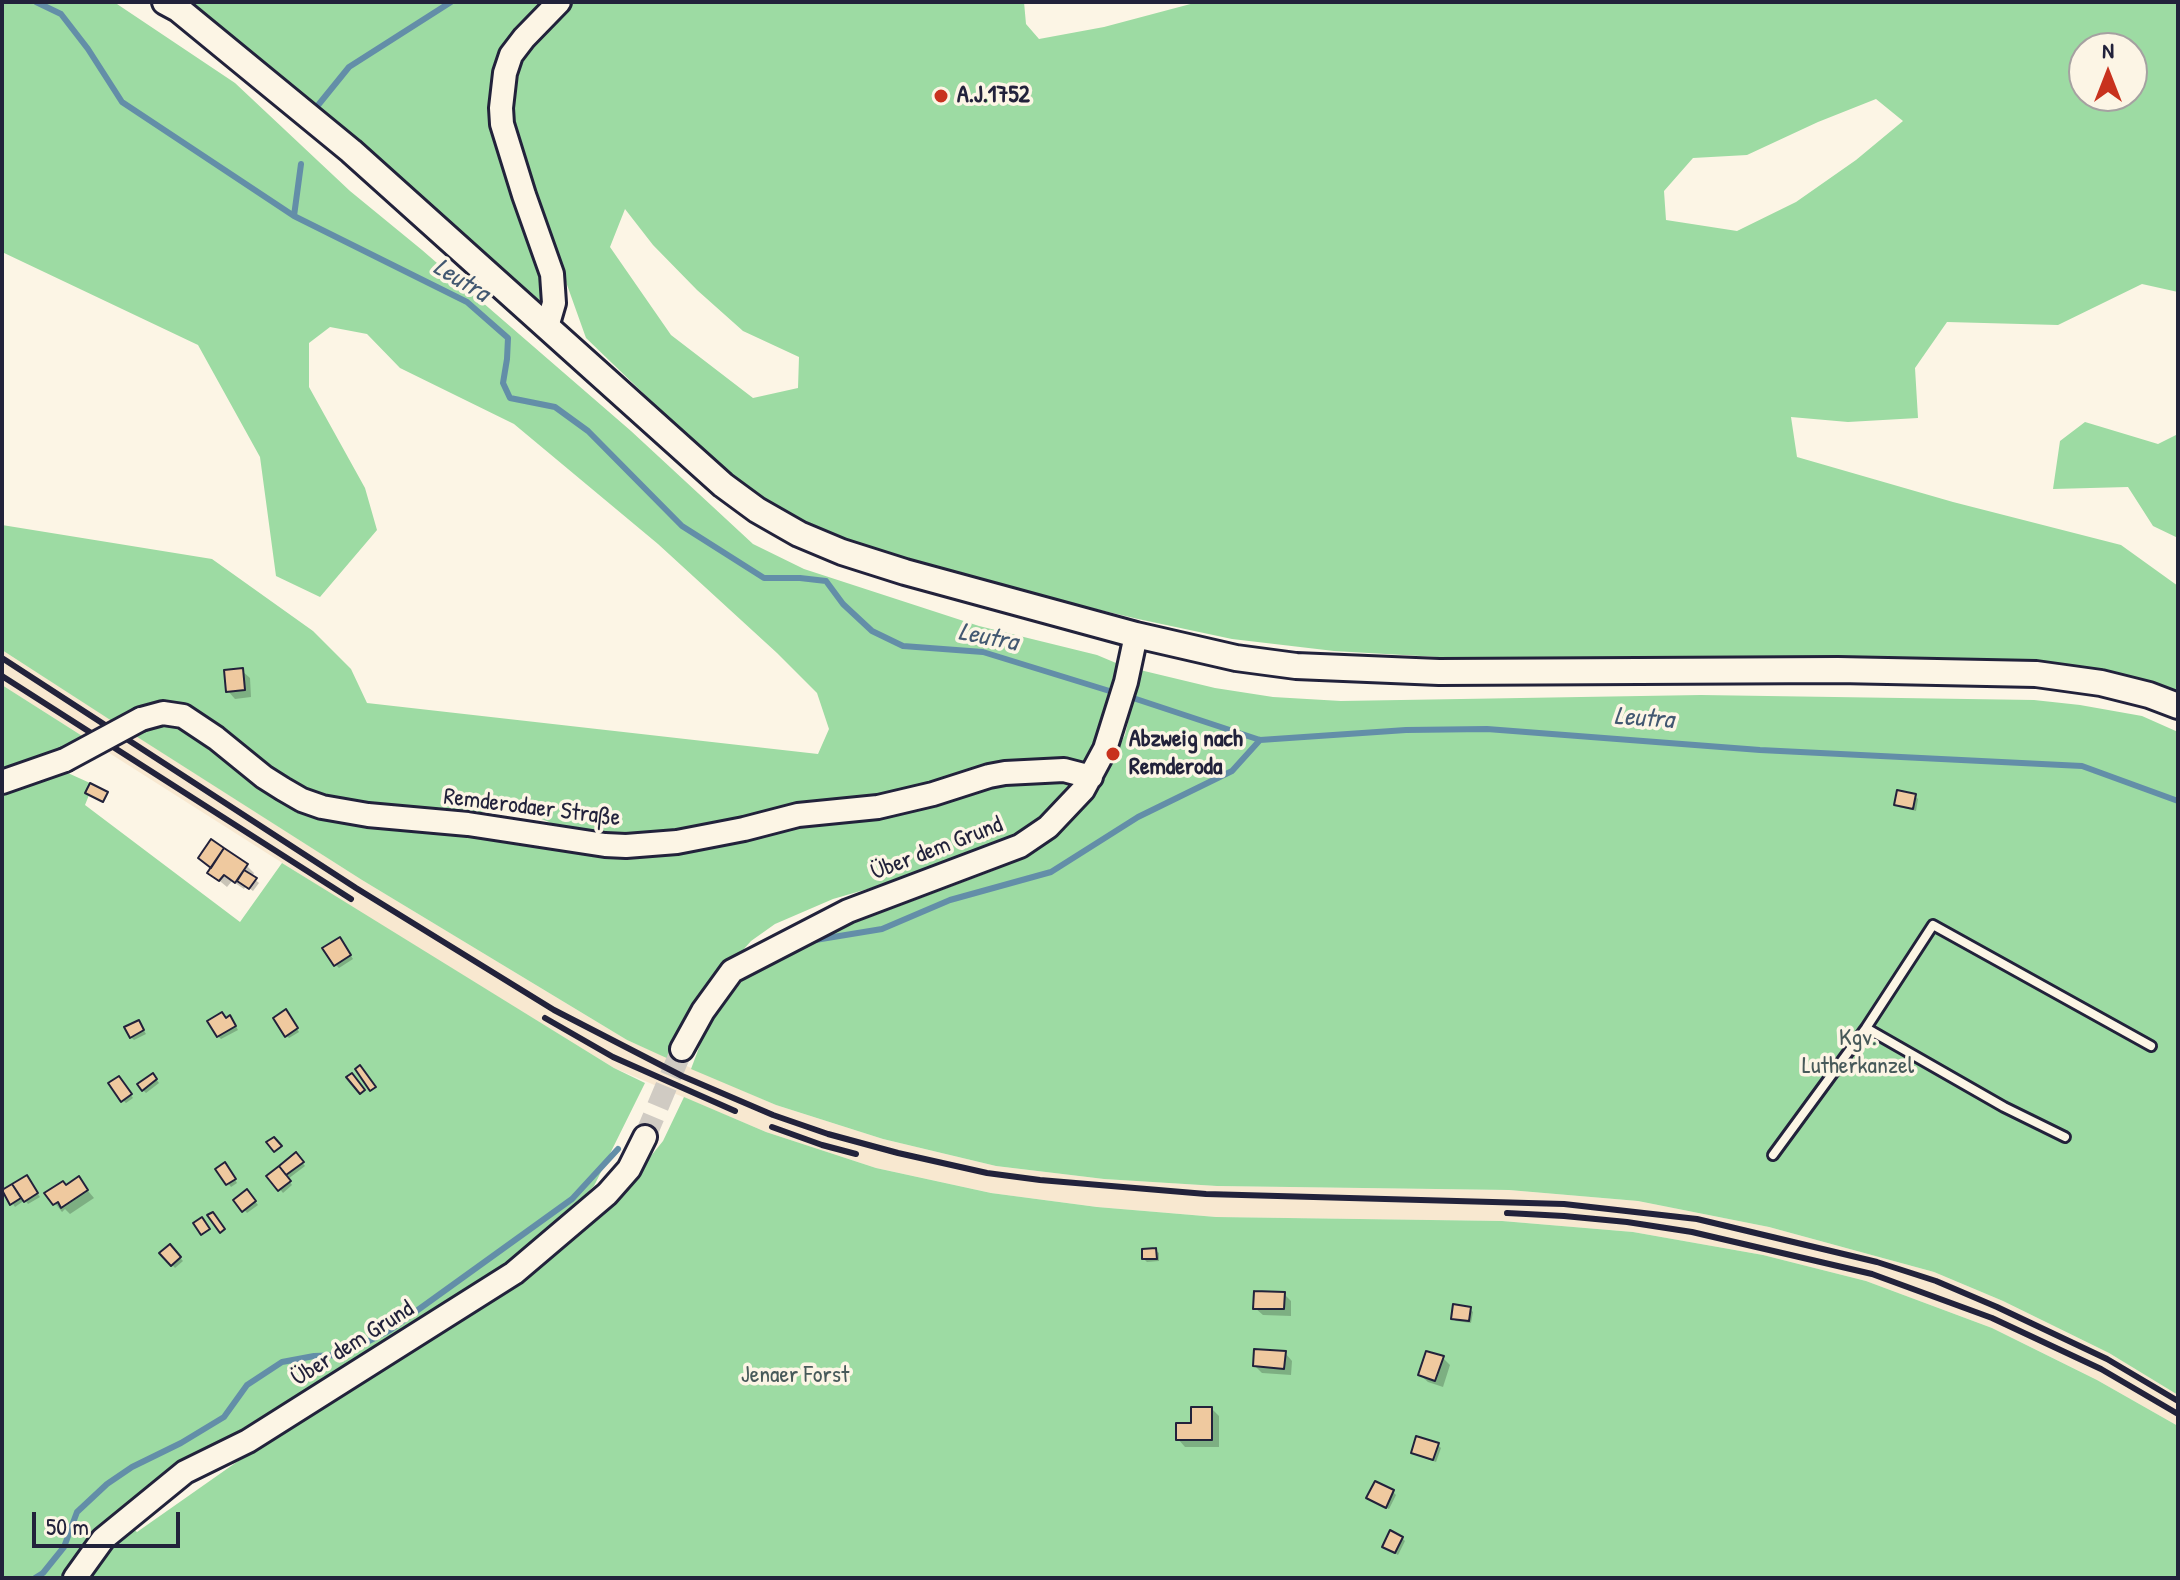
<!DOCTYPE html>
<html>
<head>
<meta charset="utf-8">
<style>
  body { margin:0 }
  #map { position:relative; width:2180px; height:1580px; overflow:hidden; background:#fcf5e5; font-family:"Patrick Hand",sans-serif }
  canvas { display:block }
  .frame { position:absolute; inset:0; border:4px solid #22223b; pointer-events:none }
  .north { position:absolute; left:2068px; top:32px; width:80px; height:80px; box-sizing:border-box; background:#fcf5e5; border:2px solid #a5a1a1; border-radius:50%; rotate:0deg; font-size:22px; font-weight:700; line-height:32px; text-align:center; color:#22223b }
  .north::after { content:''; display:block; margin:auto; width:28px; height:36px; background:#c8321e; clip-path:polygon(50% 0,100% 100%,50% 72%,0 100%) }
  .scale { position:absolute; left:32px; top:1512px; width:148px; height:36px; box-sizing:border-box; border:4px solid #22223b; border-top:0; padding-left:10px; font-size:24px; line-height:28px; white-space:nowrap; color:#22223b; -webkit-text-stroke:6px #fcf5e5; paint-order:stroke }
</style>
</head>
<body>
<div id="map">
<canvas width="2180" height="1580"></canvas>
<div class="frame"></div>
<div class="north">N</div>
<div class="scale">50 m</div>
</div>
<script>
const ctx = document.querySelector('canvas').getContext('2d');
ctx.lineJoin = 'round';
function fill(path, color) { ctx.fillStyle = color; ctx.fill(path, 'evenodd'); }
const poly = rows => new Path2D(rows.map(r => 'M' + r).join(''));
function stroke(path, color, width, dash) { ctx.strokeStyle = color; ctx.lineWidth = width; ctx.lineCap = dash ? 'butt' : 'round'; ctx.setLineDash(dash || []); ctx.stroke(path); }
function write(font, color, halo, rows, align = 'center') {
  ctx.font = font + ' "Patrick Hand",sans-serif'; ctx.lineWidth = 7; ctx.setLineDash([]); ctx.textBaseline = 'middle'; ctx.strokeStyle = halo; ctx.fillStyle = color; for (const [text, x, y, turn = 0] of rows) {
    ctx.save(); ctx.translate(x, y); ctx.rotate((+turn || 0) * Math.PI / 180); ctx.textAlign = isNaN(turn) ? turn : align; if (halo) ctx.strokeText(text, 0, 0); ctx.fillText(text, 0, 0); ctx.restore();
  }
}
const built = poly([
  [2,650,362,880,627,1040,776,1105,883,1139,996,1166,1104,1179,1217,1186,1509,1190,1638,1201,1769,1227,1934,1272,2003,1301,2109,1353,2178,1395,2178,1426,2097,1380,1992,1328,1866,1281,1763,1255,1633,1232,1502,1221,1216,1217,1097,1207,991,1193,876,1168,766,1132,614,1068,347,904,2,685]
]);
const green = poly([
  [2,2,114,2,235,83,350,191,422,250,631,431,753,544,804,569,979,626,1097,655,1116,663,1113,695,1094,751,1084,761,1075,765,676,838,570,836,549,822,526,813,503,810,482,812,468,821,304,796,199,719,115,723,2,650,2,525,212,559,313,631,351,669,367,703,818,754,829,729,817,693,777,653,658,544,514,424,400,368,367,334,330,327,309,343,309,387,365,488,377,530,320,597,276,576,260,457,198,345,2,252],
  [176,2,1024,2,1026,24,1039,39,1104,27,1198,2,2178,2,2178,292,2142,284,2058,325,1947,322,1915,368,1918,418,1848,422,1791,417,1797,457,1953,502,2121,545,2178,586,2178,698,2090,672,2034,662,1878,659,1472,659,1334,651,1232,639,1138,619,969,579,838,537,783,510,729,476,586,338,556,254,539,263,546,303,542,305,358,147],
  [2084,48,2132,48,2132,96,2084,96],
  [1876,99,1903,121,1856,160,1796,202,1737,231,1666,220,1664,191,1693,158,1747,155,1818,122],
  [625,209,653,245,697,290,743,331,799,357,798,388,753,398,671,335,610,247],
  [2085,422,2158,444,2178,434,2178,538,2153,526,2128,487,2053,489,2060,441],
  [1140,670,1215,688,1273,697,1341,701,1701,695,2034,700,2080,705,2142,716,2178,732,2178,1395,2109,1353,2003,1301,1934,1272,1769,1227,1638,1201,1509,1190,1217,1186,1104,1179,996,1166,883,1139,776,1105,691,1069,706,1029,742,981,777,960,854,923,995,870,1053,840,1100,783,1125,735],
  [2,685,87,739,2,775],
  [174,719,280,793,586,846,1043,773,1073,783,1072,789,1025,834,950,865,833,899,775,924,751,941,736,958,709,995,671,1060,627,1040,362,880,131,733],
  [59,769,90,783,85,792,89,795,85,805,240,922,282,863,614,1068,645,1083,594,1186,512,1265,172,1471,115,1513,137,1532,251,1452,522,1281,616,1199,663,1141,684,1097,766,1132,876,1168,991,1193,1097,1207,1216,1217,1502,1221,1633,1232,1763,1255,1866,1281,1992,1328,2097,1380,2178,1426,2178,1578,2,1578,2,788]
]);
const shadow = poly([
  [242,671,250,678,251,697,235,699,228,691],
  [1915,796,1918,799,1916,811,1900,807,1897,804],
  [247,866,254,873,252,877,259,883,253,891,246,886,244,889,232,881,227,887,210,873],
  [342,942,353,959,339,968,336,965],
  [289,1015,299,1032,289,1038,286,1035],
  [226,1020,233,1021,238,1030,221,1039,218,1036],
  [139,1022,146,1034,134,1040,131,1037],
  [153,1075,159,1083,146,1093,143,1090],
  [121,1082,133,1098,126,1103,123,1100],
  [296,1155,305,1166,288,1179,292,1185,283,1193,269,1176],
  [228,1168,237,1183,231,1187,218,1169],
  [26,1177,40,1197,28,1204,25,1200,15,1207,4,1191],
  [78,1179,94,1198,70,1214,65,1209,62,1212,47,1193,66,1187],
  [250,1195,258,1205,247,1213,236,1200],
  [170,1247,183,1261,175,1268,162,1253],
  [1155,1250,1159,1253,1159,1261,1147,1262,1144,1259],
  [1284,1294,1291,1301,1291,1316,1263,1315,1255,1308],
  [1470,1309,1473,1312,1471,1323,1456,1321,1453,1318],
  [1285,1353,1292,1361,1291,1375,1262,1373,1255,1366],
  [1443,1358,1450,1365,1443,1387,1428,1382,1420,1375],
  [1212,1409,1219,1416,1219,1447,1185,1447,1178,1439],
  [1438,1445,1441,1448,1436,1462,1416,1455,1413,1452],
  [1393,1492,1396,1495,1389,1509,1372,1501],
  [1402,1538,1405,1541,1398,1555,1388,1549]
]);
const stream = poly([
  [36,2,61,14,88,49,122,102,294,216,467,302,508,338,507,359,503,383,510,398,555,407,588,431,682,526,764,578,800,578,826,581,843,604,872,631,903,646,983,652,1116,693],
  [319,104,349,67,451,2],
  [294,216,301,164],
  [1127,696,1260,740,1406,730,1487,729,1760,750,2082,766,2178,801],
  [809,941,882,929,950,900,1051,872,1138,817,1232,771,1260,740],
  [35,1578,43,1573,64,1547,77,1512,107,1484,132,1467,181,1443,224,1417,247,1385,282,1362,314,1356,342,1355,390,1330,572,1199,618,1149]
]);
const building = poly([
  [243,668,245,690,226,692,224,670,243,668],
  [90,783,108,792,103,802,85,793,90,783],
  [1897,790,1916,794,1913,809,1894,805,1897,790],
  [211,839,224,848,211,868,198,858,211,839],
  [224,848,248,864,235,883,224,875,219,881,207,873,224,848],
  [244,870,257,878,249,889,237,881,244,870],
  [340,937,351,955,334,966,322,948,340,937],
  [286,1009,298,1028,285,1037,273,1018,286,1009],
  [222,1012,226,1018,230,1015,236,1026,217,1037,207,1021,222,1012],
  [139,1020,144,1030,130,1038,124,1027,139,1020],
  [360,1065,376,1087,370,1091,355,1069,360,1065],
  [153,1073,157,1079,142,1091,137,1084,153,1073],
  [352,1073,365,1090,360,1094,346,1077,352,1073],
  [119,1076,132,1094,121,1102,108,1083,119,1076],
  [274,1137,282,1146,274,1152,266,1142,274,1137],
  [296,1152,304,1162,286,1175,279,1166,296,1152],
  [225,1162,236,1179,226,1185,215,1169,225,1162],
  [279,1166,291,1181,278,1191,266,1176,279,1166],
  [27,1175,38,1193,24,1202,12,1184,27,1175],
  [79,1176,88,1190,61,1208,58,1202,53,1205,44,1193,63,1181,66,1185,79,1176],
  [12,1184,21,1198,10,1205,2,1190,12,1184],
  [247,1189,256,1201,242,1212,233,1200,247,1189],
  [213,1212,225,1229,220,1233,207,1215,213,1212],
  [202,1217,210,1229,201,1235,193,1223,202,1217],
  [170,1244,181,1257,171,1266,159,1253,170,1244],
  [1156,1248,1157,1259,1142,1259,1142,1249,1156,1248],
  [1254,1291,1285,1292,1284,1309,1253,1309,1254,1291],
  [1453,1304,1471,1307,1469,1321,1451,1319,1453,1304],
  [1254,1349,1286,1351,1284,1369,1253,1366,1254,1349],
  [1426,1351,1444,1356,1435,1381,1418,1375,1426,1351],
  [1191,1407,1212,1407,1212,1440,1176,1440,1176,1423,1191,1423,1191,1407],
  [1416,1436,1439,1443,1433,1460,1411,1453,1416,1436],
  [1375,1481,1394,1490,1386,1508,1366,1498,1375,1481],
  [1390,1530,1403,1537,1395,1553,1382,1547,1390,1530]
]);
const secondaryTunnel = poly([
  [645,1137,682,1049]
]);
const lane = poly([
  [1866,1028,2004,1107,2065,1137],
  [1773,1155,1866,1028,1933,925,2151,1046]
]);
const secondary = poly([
  [547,327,554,303,552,274,524,195,502,124,501,108,505,73,511,55,524,38,559,2],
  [141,719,163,713,183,716,216,738,264,777,283,789,302,800,322,807,368,815,468,824,605,845,626,846,677,842,744,829,798,815,878,807,933,794,989,776,1005,773,1064,770,1091,777],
  [2,782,65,760],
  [682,1049,703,1011,732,971,848,911,1020,846,1048,827,1083,790,1105,749,1126,682,1136,635],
  [75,1578,103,1539,185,1472,248,1441,514,1273,607,1194,629,1169,645,1137]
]);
const primary = poly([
  [165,2,178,9,351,151,723,485,757,510,799,534,842,552,905,572,1136,635,1236,658,1296,666,1439,672,1838,670,2036,674,2101,683,2149,695,2178,706]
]);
const rail = poly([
  [2,658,356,888,554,1010,682,1076,773,1115,828,1134,898,1153,987,1173,1040,1180,1206,1194,1564,1204,1697,1219,1877,1262,1936,1281,1997,1307,2107,1359,2178,1401],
  [2,676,351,899],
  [545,1018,613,1057,735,1111],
  [772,1127,822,1145,856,1154],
  [1507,1213,1564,1216,1627,1222,1692,1232,1872,1274,1992,1318,2101,1369,2178,1414]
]);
const secondaryBridge = poly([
  [65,760,141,719]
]);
const markers = [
  [941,96,8,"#c8321e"],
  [1113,754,8,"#c8321e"]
];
const poiNames = [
  ["A.J.1752",957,96],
  ["Abzweig nach",1129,740],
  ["Remderoda",1129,768]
];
const streetNames = [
  ["Remderodaer Straße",532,808,7],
  ["Über dem Grund",937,849,-21],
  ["Über dem Grund",353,1344,-32]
];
const parkNames = [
  ["Kgv.",1858,1039],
  ["Lutherkanzel",1858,1067],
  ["Jenaer Forst",795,1376]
];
const waterNames = [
  ["Leutra",461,281,31],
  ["Leutra",988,638,11],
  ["Leutra",1644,719,4]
];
fill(built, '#f8e8d0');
fill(green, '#9ddba3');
fill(shadow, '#0003');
stroke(stream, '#638ea8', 6);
fill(building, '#efc99f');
stroke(building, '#22223b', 2);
stroke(secondaryTunnel, '#d0cbc3', 22, [22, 11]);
stroke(lane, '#22223b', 14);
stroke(secondary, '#22223b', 28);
stroke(primary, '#22223b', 30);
stroke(lane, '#fcf5e5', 8);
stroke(secondary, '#fcf5e5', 22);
stroke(primary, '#fcf5e5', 24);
stroke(rail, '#22223b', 6);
stroke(secondaryBridge, '#22223b', 28, []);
stroke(secondaryBridge, '#fcf5e5', 22);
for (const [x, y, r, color] of markers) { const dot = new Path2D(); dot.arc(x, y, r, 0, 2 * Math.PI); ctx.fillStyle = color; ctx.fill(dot); stroke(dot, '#fcf5e5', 3); }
write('bold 24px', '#22223b', '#fcf5e5', poiNames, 'left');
write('24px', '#22223b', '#fcf5e5', streetNames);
write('24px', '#475a5a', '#fcf5e5', parkNames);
write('italic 26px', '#425871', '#fcf5e5', waterNames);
</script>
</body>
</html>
